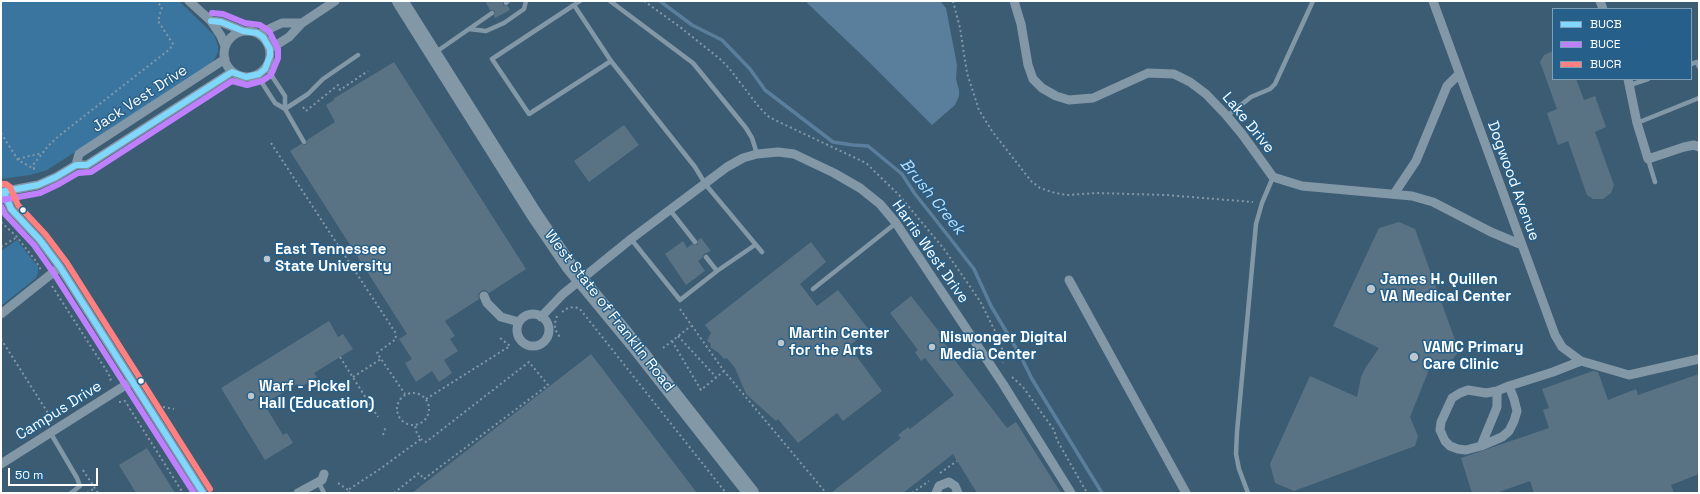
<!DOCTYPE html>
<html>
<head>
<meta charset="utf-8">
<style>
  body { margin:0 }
  #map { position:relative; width:1700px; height:494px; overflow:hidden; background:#3c5c73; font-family:"Space Grotesk",sans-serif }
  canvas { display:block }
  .frame { position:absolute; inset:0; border:2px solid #fff; pointer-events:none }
  .legend { position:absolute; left:1552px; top:8px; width:140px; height:72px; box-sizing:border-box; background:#265f89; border:1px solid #7d9fb8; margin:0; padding:5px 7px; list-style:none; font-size:12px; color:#fff }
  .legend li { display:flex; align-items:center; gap:8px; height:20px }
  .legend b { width:20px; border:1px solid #7d9fb8 }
  .scale { position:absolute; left:8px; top:468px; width:90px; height:18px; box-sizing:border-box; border:2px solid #fff; border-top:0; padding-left:5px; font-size:12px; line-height:14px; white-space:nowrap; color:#fff; -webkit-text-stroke:3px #265f89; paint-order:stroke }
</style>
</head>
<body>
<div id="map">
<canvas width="1700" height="494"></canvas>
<div class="frame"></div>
<ul class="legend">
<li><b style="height:5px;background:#80d7ff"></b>BUCB</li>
<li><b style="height:5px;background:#bf80ff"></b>BUCE</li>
<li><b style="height:5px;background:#ff8080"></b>BUCR</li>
</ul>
<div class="scale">50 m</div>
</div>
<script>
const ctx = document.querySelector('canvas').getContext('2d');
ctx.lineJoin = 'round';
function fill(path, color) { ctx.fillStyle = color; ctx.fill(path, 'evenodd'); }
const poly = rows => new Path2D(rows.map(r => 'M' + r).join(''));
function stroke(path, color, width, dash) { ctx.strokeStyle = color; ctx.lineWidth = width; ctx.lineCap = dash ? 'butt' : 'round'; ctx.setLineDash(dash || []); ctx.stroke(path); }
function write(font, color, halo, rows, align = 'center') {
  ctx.font = font + ' "Space Grotesk",sans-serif'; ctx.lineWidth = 3; ctx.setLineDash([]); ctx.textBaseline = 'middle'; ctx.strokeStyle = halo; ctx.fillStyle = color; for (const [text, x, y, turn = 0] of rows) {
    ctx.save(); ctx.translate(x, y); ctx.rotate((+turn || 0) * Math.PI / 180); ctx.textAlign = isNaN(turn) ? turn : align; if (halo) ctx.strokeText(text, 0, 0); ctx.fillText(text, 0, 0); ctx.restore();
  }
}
const green = poly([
  [1,1,179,1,214,35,218,46,218,52,214,60,209,66,47,170,30,175,1,179],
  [17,240,38,267,38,273,36,278,1,306,1,251]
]);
const water = poly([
  [805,1,940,1,946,8,957,65,956,79,959,90,959,96,955,105,932,125,866,59]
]);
const stream = poly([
  [660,1,692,25,722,40,750,69,765,90,833,142,853,145,868,146,902,174,915,194,935,219,974,269,991,306,1019,353,1032,379,1102,493]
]);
const building = poly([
  [485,1,503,1,503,5,508,6,510,10,495,18,494,16,495,11,490,10],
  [1553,51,1553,79,1576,79,1584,100,1595,96,1606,127,1595,132,1614,185,1611,193,1603,199,1593,199,1587,195,1568,141,1558,145,1547,113,1557,109,1540,62,1544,55],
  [394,62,526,269,489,293,485,290,481,291,478,295,479,299,445,321,455,336,450,339,458,351,444,360,452,373,439,382,432,371,416,382,405,363,412,359,399,339,407,334,290,151,301,144,306,145,307,140,335,122,326,105,334,100,333,99],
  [624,125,639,145,589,182,574,161],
  [1399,222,1415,229,1459,351,1453,359,1430,367,1410,417,1418,436,1415,446,1294,491,1275,483,1270,464,1310,376,1357,397,1361,377,1366,367,1379,348,1333,326,1379,228],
  [701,238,711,251,704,254,702,258,698,261,705,271,686,285,665,254,683,241,687,248,692,244,697,245,698,240],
  [811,242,826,262,800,284,817,306,838,290,869,330,849,346,882,391,843,421,837,413,798,443,778,419,776,421,746,394,735,368,727,358,724,359,719,353,710,347,711,344,707,341,711,333,705,325],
  [911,296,940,333,938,335,952,353,950,354,1007,428,1016,422,1061,493,977,493,953,454,903,493,831,493,901,438,898,435,908,427,910,429,954,395,925,358,921,361,915,352,918,350,890,313],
  [329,321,338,337,343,334,353,349,314,373,317,377,299,388,297,384,264,404,283,435,287,433,293,443,265,460,221,388],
  [591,354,697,493,412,493],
  [1593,371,1598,372,1608,400,1636,389,1638,395,1699,374,1699,474,1671,485,1674,493,1534,493,1530,481,1496,493,1472,493,1461,458,1549,428,1543,410,1549,408,1542,389],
  [147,448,175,493,136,493,119,465]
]);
const path = poly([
  [644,1,680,27,720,59,729,68,759,107,769,117,779,122,866,163,899,195,944,249,980,301,998,337,1002,349,1003,363],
  [953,1,960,28,967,73,979,110,992,131,1024,172,1031,181,1040,188,1055,193,1068,195,1096,193,1166,195,1253,202],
  [303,107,306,111,338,85,340,90,368,71],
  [1,133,18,160,34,169,33,165,49,145,60,135,170,49,173,44,158,21,162,7,156,1],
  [271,143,395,332,396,339,377,353,405,394],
  [18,159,38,154,42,154],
  [1,222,17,237,35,260,41,270],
  [1,247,17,237],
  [52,286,108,373,111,379,109,382],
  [680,309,724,371,826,493],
  [562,312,568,308,575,307,580,309,726,493],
  [557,316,555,323,555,329,561,339],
  [678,336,716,377],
  [1,339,53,421],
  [672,341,701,390,724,371],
  [663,348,691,326],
  [340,357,378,417],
  [353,377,381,359],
  [1012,377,1023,387,1054,430,1057,440,1087,493],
  '397 409a16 16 0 1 1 32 0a16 16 0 1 1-32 0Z',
  [426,399,510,346,499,337],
  [119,402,125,401,183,493],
  [163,407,174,409],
  [383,435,386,426],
  [83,470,98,493],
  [940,473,957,461],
  [338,483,348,490],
  [87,493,95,488],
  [350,493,348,490,380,469,421,439,417,434,415,425],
  [394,493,419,473,424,479,548,385,529,362,426,442,421,439],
  [912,493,929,481]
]);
const service = poly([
  [580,1,574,5,611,61,695,167,706,185,762,252],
  [610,1,693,63,746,128,752,138,757,154],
  [506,3,508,1],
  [574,5,492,59,529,114,611,61],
  [469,29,486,31,504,23,524,9,526,1],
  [436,52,492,13],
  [1691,64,1697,62,1699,67],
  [266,67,285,96,285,109],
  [257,75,275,103,285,109,304,142],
  [1630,85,1648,79],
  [285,109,308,94,323,79,358,55],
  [1227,116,1251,97,1270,89,1275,84,1313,1],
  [1637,123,1699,98],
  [1648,159,1655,182],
  [670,210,695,242],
  [631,239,680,300,717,271,755,245],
  [706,257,717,271],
  [813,289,896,223],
  [50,432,77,478,80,486,71,493],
  [318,481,324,493],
  [1248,493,1239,469,1236,454,1237,432,1256,224,1262,203,1273,177]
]);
const minor = poly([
  [189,1,211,21,221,36,225,46],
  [1014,1,1021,24,1028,65,1033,79,1042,88,1056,96,1069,100,1093,98,1148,73,1174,74,1190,82,1206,94,1227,116,1242,134,1273,177,1302,186,1412,196,1433,202,1491,232,1522,245],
  [1433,1,1555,335,1562,347,1581,361,1629,375,1699,359],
  [1600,1,1603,9],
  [211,21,221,22,243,31],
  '224 54a23 23 0 1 1 46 0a23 23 0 1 1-46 0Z',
  [258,34,282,23,302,23],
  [270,49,289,37,302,23,335,1],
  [1628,79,1637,123,1648,159,1684,147,1694,145,1699,147],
  [76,165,79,154,225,59],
  [1,192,38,185,56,177,76,165,87,165,232,72],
  [4,192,11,209,40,240,60,267,203,493],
  [1394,194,1416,161,1447,86,1459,74],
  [1069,280,1186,493],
  [484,296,487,303,501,317,519,322],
  [1,314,60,267],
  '517 330a16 16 0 1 1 32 0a16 16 0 1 1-32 0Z',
  [541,317,563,294,631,239,727,167,743,158,757,154,778,152,794,154,834,173,860,188,880,204,896,223,1003,384,1071,493],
  [1509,386,1514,399,1517,411,1514,421,1509,431,1502,437,1481,446,1466,450,1458,449,1450,446,1445,441,1440,430,1441,422,1452,398,1460,393,1468,390,1486,393,1497,391,1509,386,1553,372,1581,361],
  [1481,446,1497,407,1497,391],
  [1,464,132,381],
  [298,493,322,480,324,474],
  [936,493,939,486,949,482,955,486,958,493]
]);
const trunk = poly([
  [400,1,534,214,570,267,637,348,751,493]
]);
const bus1 = poly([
  [1,192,38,185,56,177,76,165,87,165,232,72,246,77,259,74,265,69,270,56,270,49,263,37,257,33,243,31,221,22,211,21],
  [4,192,11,209,40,240,60,267,203,493]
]);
const bus2 = poly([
  [2,200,40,193,59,184,78,173,91,172,232,81,247,85,262,81,271,75,278,58,278,49,269,31,260,25,245,23,223,14,212,13],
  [1,206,5,214,34,245,53,272,194,493]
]);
const bus3 = poly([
  [1,184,6,184,10,187,18,205,46,235,67,263,210,489]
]);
const markers = [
  [23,210,3.5,"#fff"],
  [267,259,4,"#bbc6ce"],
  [1371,289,5,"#bbc6ce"],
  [781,343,4,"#bbc6ce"],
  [932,347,4,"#bbc6ce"],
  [1414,357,5,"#bbc6ce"],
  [141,381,3.5,"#fff"],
  [251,396,4,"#bbc6ce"]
];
const streetNames = [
  ["Jack Vest Drive",140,99,-33],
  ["Lake Drive",1248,123,51],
  ["Dogwood Avenue",1513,181,70],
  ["Harris West Drive",930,252,55],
  ["West State of Franklin Road",609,311,52],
  ["Campus Drive",59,411,-32]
];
const poiNames = [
  ["East Tennessee",275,250],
  ["State University",275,267],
  ["James H. Quillen",1380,280],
  ["VA Medical Center",1380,297],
  ["Martin Center",789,334],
  ["for the Arts",789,351],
  ["Niswonger Digital",940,338],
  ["Media Center",940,355],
  ["VAMC Primary",1423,348],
  ["Care Clinic",1423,365],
  ["Warf - Pickel",259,387],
  ["Hall (Education)",259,404]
];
const waterNames = [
  ["Brush Creek",932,197,51]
];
fill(green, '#3a759f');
fill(water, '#597f9c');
stroke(stream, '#597f9c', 3.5);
fill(building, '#597385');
stroke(path, '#8398a7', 2, [2, 3]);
stroke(service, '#8398a7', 4.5);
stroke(minor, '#8398a7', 9);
stroke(trunk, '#8298a6', 16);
stroke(bus1, '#80d7ff', 6);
stroke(bus2, '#bf80ff', 6);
stroke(bus3, '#ff8080', 6);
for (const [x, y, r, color] of markers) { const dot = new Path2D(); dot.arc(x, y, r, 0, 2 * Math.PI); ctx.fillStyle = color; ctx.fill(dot); stroke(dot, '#265f89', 1.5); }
write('15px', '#fff', '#265f89', streetNames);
write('bold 15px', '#fff', '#265f89', poiNames, 'left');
write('italic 16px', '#bfdcf1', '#265f89', waterNames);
</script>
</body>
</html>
